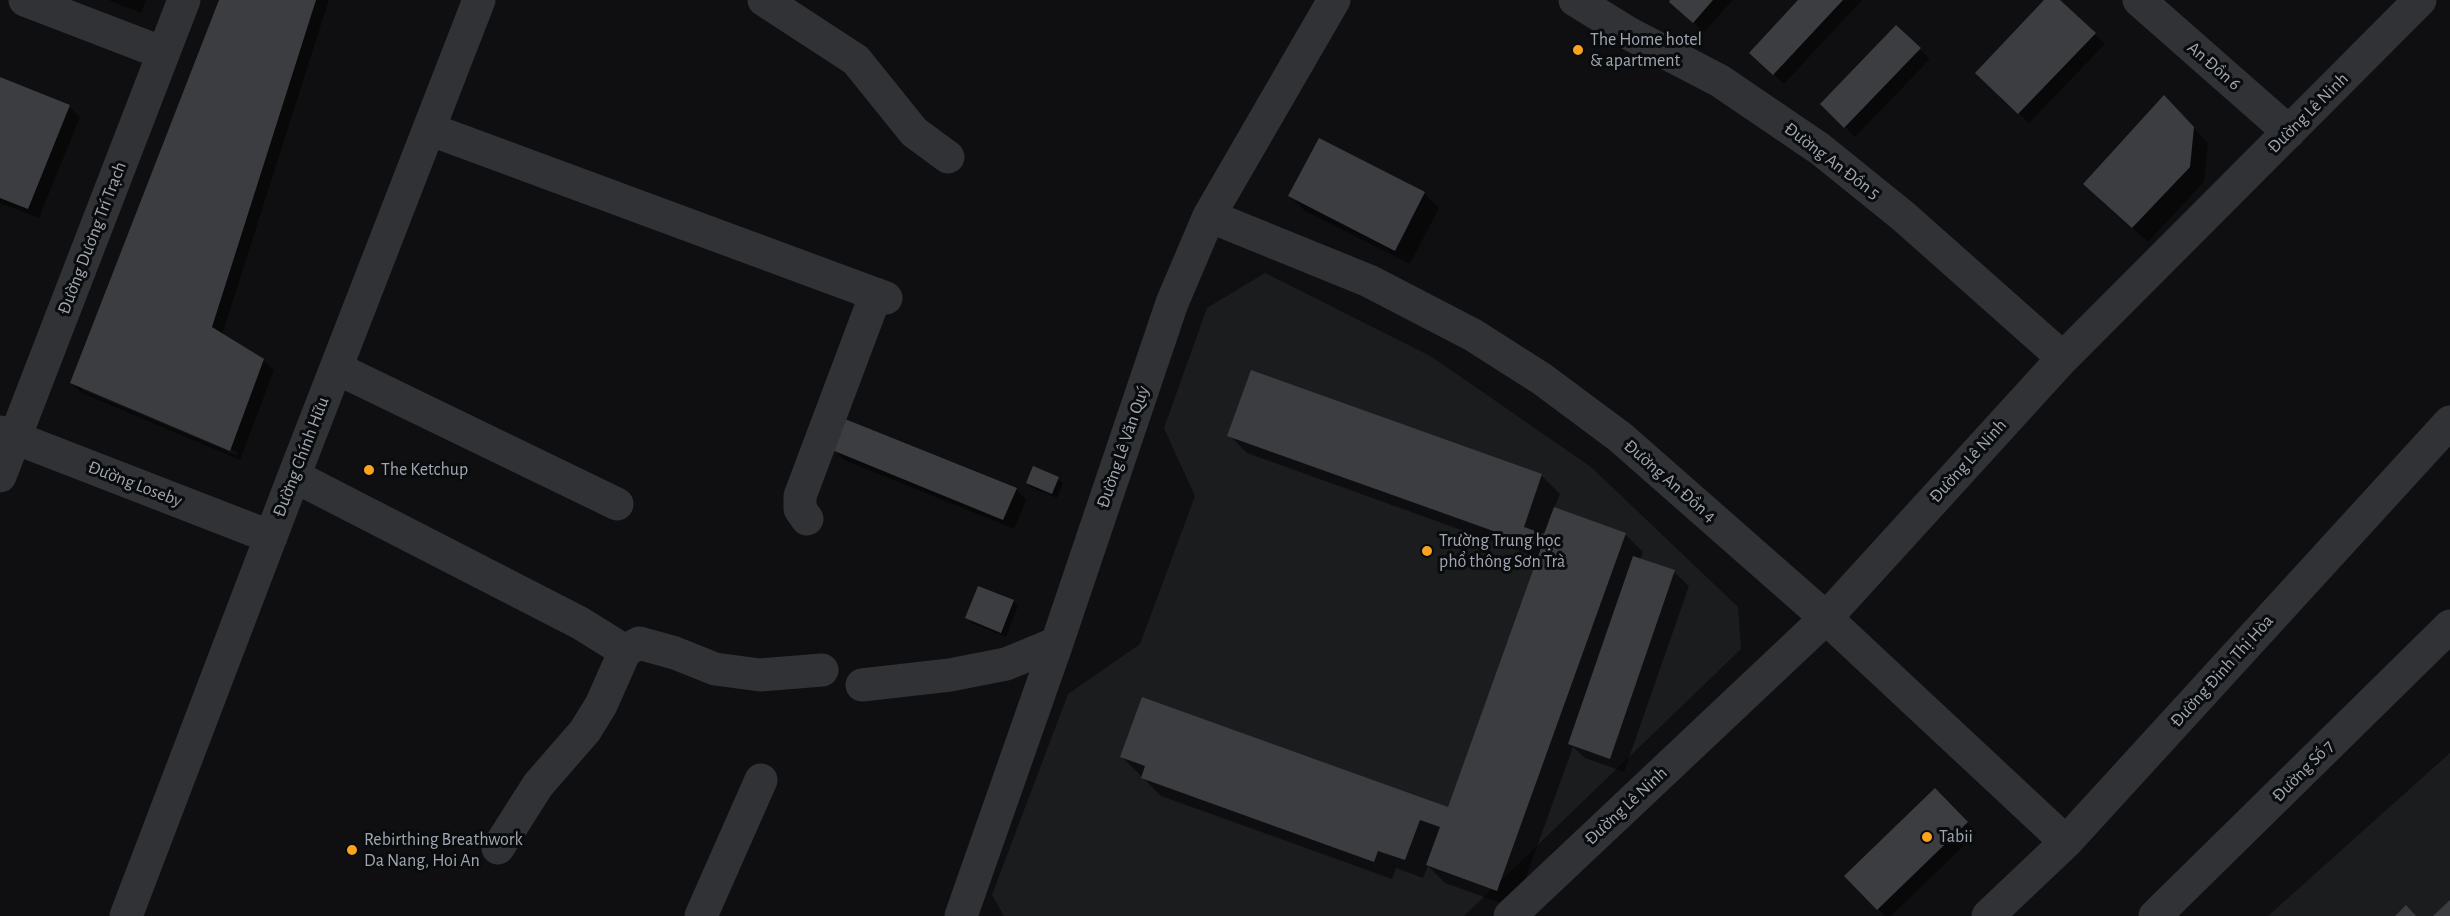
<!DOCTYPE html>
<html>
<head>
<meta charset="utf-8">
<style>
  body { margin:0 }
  canvas { display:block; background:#0f0f11 }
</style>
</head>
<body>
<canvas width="2450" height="916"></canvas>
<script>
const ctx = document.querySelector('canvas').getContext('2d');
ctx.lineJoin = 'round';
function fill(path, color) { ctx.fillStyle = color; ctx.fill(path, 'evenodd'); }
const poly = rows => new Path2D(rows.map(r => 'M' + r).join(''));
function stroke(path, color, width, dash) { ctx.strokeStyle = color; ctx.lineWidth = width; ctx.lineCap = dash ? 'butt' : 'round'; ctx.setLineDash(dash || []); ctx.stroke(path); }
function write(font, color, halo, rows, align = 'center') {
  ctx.font = font + ' "Alegreya Sans",sans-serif'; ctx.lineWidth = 6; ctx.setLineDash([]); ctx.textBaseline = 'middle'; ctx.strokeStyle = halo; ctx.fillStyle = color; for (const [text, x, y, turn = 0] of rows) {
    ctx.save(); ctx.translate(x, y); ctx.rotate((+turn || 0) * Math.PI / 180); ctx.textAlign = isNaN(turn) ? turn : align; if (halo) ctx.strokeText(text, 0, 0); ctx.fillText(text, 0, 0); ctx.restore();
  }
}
const built = poly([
  [1265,273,1432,357,1591,467,1738,607,1741,649,1464,916,1004,916,992,895,1068,694,1140,644,1195,496,1164,428,1207,308],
  [2450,753,2450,916,2268,916]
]);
const shadow = poly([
  [108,0,146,0,141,13],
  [221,0,329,0,222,335,263,360,274,370,240,460,82,393,72,383],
  [82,386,238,452,236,455,82,390],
  [1672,0,1733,0,1704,32,1681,12],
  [1800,0,1862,0,1784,84,1761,63],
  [2046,0,2058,0,2105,44,2029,123,1987,83],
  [1896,27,1930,59,1855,137,1822,104],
  [0,78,70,107,80,117,39,218,0,203],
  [2164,97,2208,143,2204,182,2148,242,2099,199],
  [1424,193,1439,208,1410,264,1305,211,1290,196],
  [1252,372,1542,476,1560,494,1554,509,1625,534,1643,552,1640,560,1674,572,1689,586,1624,772,1585,758,1573,747,1515,908,1445,883,1428,866,1423,878,1396,868,1392,879,1161,796,1122,757,1449,809,1539,558,1247,453,1229,435],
  [834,450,1016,489,1026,500,1014,529,844,460],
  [1058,479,1063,483,1057,498,1032,488,1027,483],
  [1013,601,1018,606,1006,637,971,623,967,618],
  [1935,790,1977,833,1891,916,1885,916,1846,876]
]);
const building = poly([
  [219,0,316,0,212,327,264,359,230,451,70,383],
  [1670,0,1713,0,1693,23,1669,2],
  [1798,0,1843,0,1773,75,1749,53],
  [2044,0,2060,0,2096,33,2018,114,1975,73],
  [1896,25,1921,48,1844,128,1820,104],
  [0,77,70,105,28,209,0,198],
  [2164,95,2194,127,2190,167,2132,228,2083,184],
  [1319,138,1425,192,1395,251,1288,196],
  [1251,370,1542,474,1524,527,1544,534,1554,507,1626,533,1497,891,1426,865,1440,827,1420,820,1405,860,1378,851,1374,862,1141,778,1145,766,1120,757,1142,697,1448,807,1541,548,1227,436],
  [845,419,1017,488,1003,520,832,450],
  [1033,466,1059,477,1052,494,1026,483],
  [1633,556,1675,570,1610,759,1568,744],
  [978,586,1014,600,1001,633,965,618],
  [1935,788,1968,822,1877,910,1844,876],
  [2450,900,2450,916,2433,916],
  [2406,905,2416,916,2395,916]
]);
const minor = poly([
  [25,0,163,53],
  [764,0,856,60,914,132,948,157],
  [1575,0,1630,34,1720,81,1820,149,1903,216,2063,358],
  [2139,0,2289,132],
  [429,129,886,298],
  [1209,216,1369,281,1473,335,1542,379,1620,437,1826,618,2066,842],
  [336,368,617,504],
  [0,432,271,537],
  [0,476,184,0],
  [294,476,580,623,625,651,601,705,585,731,538,785,498,848],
  [807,519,800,509,800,496,876,294],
  [625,651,639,643,675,653,715,669,760,675,822,670],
  [862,685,950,675,1006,664,1057,643],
  [126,916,294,476,479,0],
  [701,916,761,780],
  [961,916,1057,643,1172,303,1209,216,1334,0],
  [1510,916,1826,618,2063,358,2420,0],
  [1988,916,2066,842,2450,422],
  [2155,916,2450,626]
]);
const markers = [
  [1578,50,6,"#faa31f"],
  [369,470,6,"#faa31f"],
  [1427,551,6,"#faa31f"],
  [1927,837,6,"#faa31f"],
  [352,850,6,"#faa31f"]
];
const poiNames = [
  ["The Home hotel",1590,40],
  ["& apartment",1590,61],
  ["The Ketchup",381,470],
  ["Trường Trung học",1439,541],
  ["phổ thông Sơn Trà",1439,562],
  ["Tabii",1939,837],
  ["Rebirthing Breathwork",364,840],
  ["Da Nang, Hoi An",364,861]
];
const streetNames = [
  ["An Đồn 6",2214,66,41],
  ["Đường Lê Ninh",2308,113,-45],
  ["Đường An Đồn 5",1832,161,37],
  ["Đường Dương Trí Trạch",92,238,-69],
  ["Đường Lê Văn Quý",1123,447,-71],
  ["Đường Chính Hữu",301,457,-69],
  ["Đường Lê Ninh",1968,461,-48],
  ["Đường An Đồn 4",1670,481,41],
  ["Đường Loseby",135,484,21],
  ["Đường Đinh Thị Hòa",2222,671,-48],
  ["Đường Số 7",2303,771,-45],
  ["Đường Lê Ninh",1626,806,-43]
];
fill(built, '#1b1c1e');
fill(shadow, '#0007');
fill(building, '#3b3d41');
stroke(minor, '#303236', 33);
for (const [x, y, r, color] of markers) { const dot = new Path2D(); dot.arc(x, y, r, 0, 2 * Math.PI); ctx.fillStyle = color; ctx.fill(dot); stroke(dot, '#0a0b0c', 2); }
write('18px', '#a0a7b3', '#0a0b0c', poiNames, 'left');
write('18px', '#a0a7b3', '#0a0b0c', streetNames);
</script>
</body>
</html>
